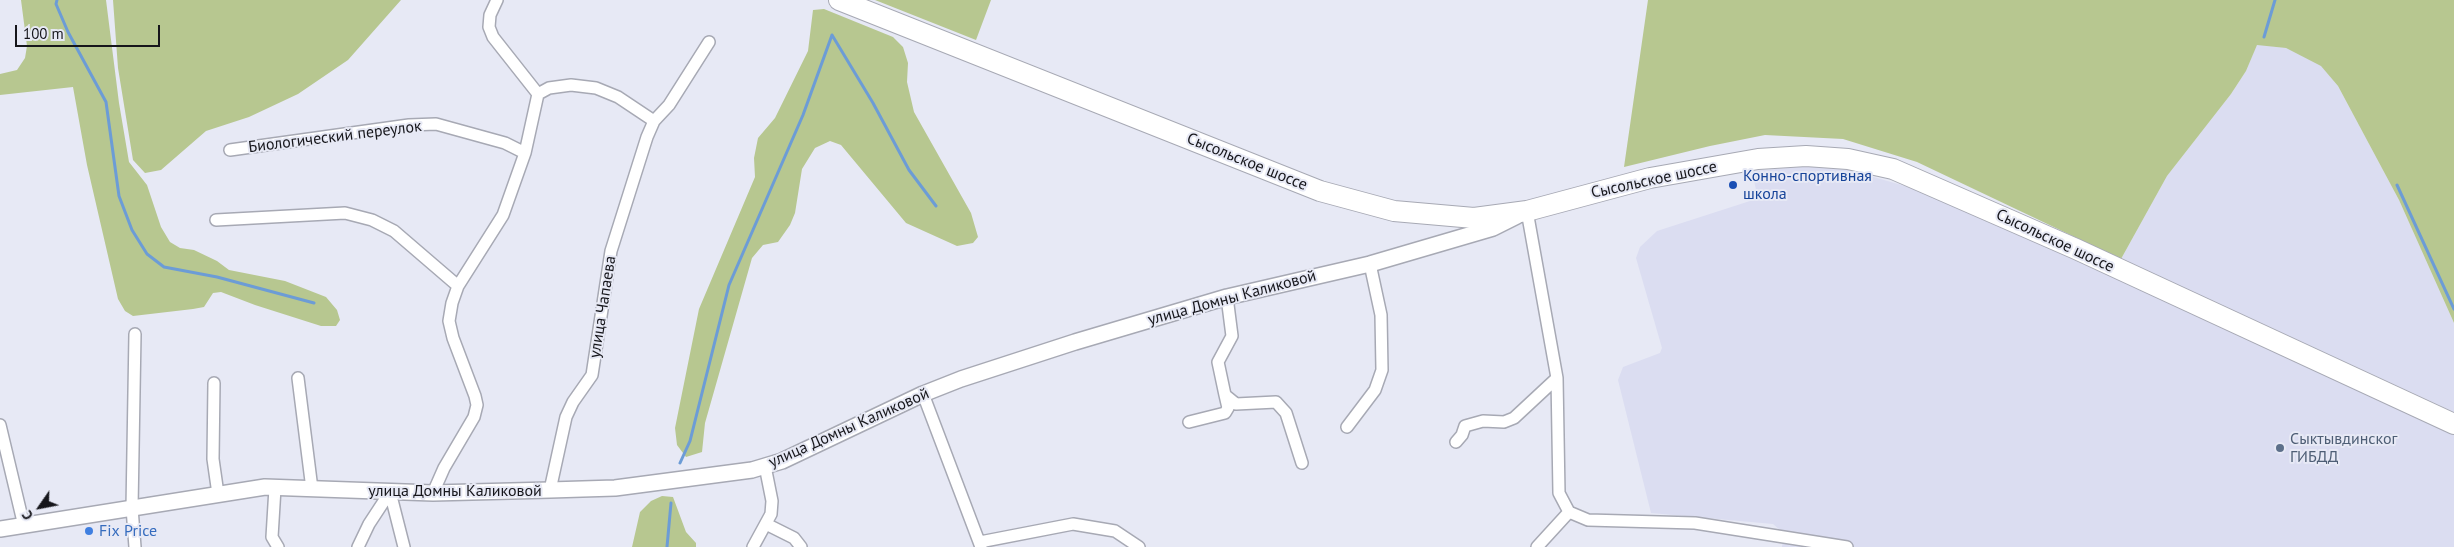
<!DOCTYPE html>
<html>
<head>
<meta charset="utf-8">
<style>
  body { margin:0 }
  #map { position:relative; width:2454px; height:547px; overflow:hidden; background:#e7e9f5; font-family:"PT Sans",sans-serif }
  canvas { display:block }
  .north { position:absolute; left:15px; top:482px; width:50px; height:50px; -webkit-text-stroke:4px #e7e9f5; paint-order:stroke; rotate:237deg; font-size:14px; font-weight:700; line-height:20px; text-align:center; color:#16161b }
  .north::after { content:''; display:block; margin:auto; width:18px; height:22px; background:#16161b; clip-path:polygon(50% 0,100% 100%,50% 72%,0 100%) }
  .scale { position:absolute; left:15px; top:25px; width:145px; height:22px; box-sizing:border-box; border:2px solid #16161b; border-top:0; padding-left:6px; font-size:15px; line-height:18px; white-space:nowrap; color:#16161b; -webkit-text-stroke:4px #e7e9f5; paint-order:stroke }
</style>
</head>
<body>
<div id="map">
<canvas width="2454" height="547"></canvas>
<div class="north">С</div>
<div class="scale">100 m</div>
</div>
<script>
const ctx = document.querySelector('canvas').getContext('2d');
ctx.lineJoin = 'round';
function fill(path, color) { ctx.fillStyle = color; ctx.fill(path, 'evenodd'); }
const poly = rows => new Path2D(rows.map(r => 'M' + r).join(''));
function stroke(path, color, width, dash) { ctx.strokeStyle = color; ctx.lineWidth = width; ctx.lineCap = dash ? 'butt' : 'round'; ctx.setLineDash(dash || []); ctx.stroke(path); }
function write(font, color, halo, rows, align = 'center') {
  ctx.font = font + ' "PT Sans",sans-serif'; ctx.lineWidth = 4; ctx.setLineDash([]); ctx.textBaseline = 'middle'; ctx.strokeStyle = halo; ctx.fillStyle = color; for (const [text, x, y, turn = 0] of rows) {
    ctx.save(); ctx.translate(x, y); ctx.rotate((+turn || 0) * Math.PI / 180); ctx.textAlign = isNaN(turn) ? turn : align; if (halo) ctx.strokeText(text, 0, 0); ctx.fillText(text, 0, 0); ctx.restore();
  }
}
const built = poly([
  [2257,44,2286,48,2321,65,2338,86,2399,200,2454,323,2454,412,2121,259,2167,176,2231,94,2246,71],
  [1811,166,1849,170,1926,192,2454,433,2454,547,1782,547,1783,537,1780,530,1773,524,1651,513,1618,380,1623,367,1660,353,1662,348,1636,258,1640,247,1657,231,1750,201,1756,190,1752,171]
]);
const green = poly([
  [21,0,106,0,119,103,129,162,147,185,161,227,170,242,180,248,194,250,217,261,229,270,285,281,326,297,337,310,340,320,336,326,321,326,255,305,221,292,213,293,204,307,193,309,133,316,125,311,118,299,87,165,73,87,0,95,0,74,17,70,25,58,27,46],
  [113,0,401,0,348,60,298,94,249,117,206,131,161,170,145,173,133,160,118,68],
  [875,0,991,0,976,40],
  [1648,0,2454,0,2454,323,2399,200,2338,86,2321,66,2286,48,2257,45,2246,71,2231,94,2167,176,2121,259,1917,162,1843,139,1765,135,1710,146,1624,167],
  [824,9,893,37,903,47,908,63,907,82,914,112,971,213,978,237,973,243,957,246,906,223,841,145,830,141,815,148,802,169,795,213,790,225,778,242,763,245,752,258,705,423,702,452,686,457,677,445,675,428,699,309,755,177,754,158,758,138,775,118,808,51,813,10],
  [662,496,673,497,686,532,696,543,696,547,632,547,640,512,651,501]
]);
const stream = poly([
  [57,0,56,4,68,32,106,102,119,196,132,230,147,254,164,267,217,277,314,303],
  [832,35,873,103,909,170,936,206],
  [2264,37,2275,0],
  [2397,185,2454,309],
  [680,463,690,441,729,285,803,115,832,35],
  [667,547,671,503]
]);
const street = poly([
  [538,94,549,88,571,85,596,88,618,97,654,121],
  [230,150,409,125,436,124,505,143,525,153],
  [1527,211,1557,378,1559,493,1569,512,1588,520,1695,523,1847,547],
  [216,220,345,213,372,220,394,231,458,286],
  [1227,297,1232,336,1218,362,1225,395,1236,404,1276,402,1286,413,1302,463],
  [298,378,312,489],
  [214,383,213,459,218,494],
  [923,394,981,547],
  [1189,422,1225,413,1228,408,1225,395],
  [0,425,24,526],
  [1347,427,1375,390,1382,370,1381,315,1370,264],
  [1456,442,1462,435,1465,426,1483,421,1504,422,1514,418,1557,378],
  [275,488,272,537,278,547],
  [550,490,566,417,573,402,592,375,611,251,647,137,654,121,669,105,709,42],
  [390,492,404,547],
  [433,493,444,468,474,417,477,405,475,396,453,338,449,321,452,303,458,286,503,215,525,153,538,94,493,37,489,27,490,15,497,0],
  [766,524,794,538,801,547],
  [980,542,1073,524,1115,531,1139,547],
  [135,547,132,508,135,334],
  [358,547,369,524,390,492],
  [753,547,771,514,772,501,765,466],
  [1537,547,1569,512]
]);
const secondary = poly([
  [0,529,265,487,433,493,550,490,615,488,752,470,782,461,923,394,961,379,1075,342,1227,297,1370,264,1493,228,1517,216]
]);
const highway = poly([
  [839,0,1320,191,1394,211,1474,218,1527,211,1650,178,1758,159,1806,156,1848,159,1893,169,2076,249,2454,424]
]);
const markers = [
  [1733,185,5,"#1a4fb4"],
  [2280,448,5,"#5c6f8a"],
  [89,531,5,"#3f7fe0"]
];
const streetNames = [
  ["Биологический переулок",335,137,-7],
  ["Сысольское шоссе",1247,162,22],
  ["Сысольское шоссе",1654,180,-12],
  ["Сысольское шоссе",2055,241,25],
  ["улица Домны Каликовой",1232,298,-15],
  ["улица Чапаева",603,307,-81],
  ["улица Домны Каликовой",849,428,-24],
  ["улица Домны Каликовой",455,491]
];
const transitNames = [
  ["Конно-спортивная",1743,176],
  ["школа",1743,194]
];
const serviceNames = [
  ["Сыктывдинског",2290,439],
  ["ГИБДД",2290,457]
];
const shopNames = [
  ["Fix Price",99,531]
];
fill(built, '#dbddf1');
fill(green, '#b7c790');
stroke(stream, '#6c9cd6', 3);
stroke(street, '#a7a9b4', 14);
stroke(secondary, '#a7a9b4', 18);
stroke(highway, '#a7a9b4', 22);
stroke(street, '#fff', 11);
stroke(secondary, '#fff', 15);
stroke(highway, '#fff', 20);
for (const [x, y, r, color] of markers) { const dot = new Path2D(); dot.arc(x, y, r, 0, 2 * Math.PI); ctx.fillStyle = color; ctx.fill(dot); stroke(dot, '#e7e9f5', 2); }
write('16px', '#16161b', '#e7e9f5', streetNames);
write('16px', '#164399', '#e7e9f5', transitNames, 'left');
write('16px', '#4e5e75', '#e7e9f5', serviceNames, 'left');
write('16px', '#366cbe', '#e7e9f5', shopNames, 'left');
</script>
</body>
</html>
